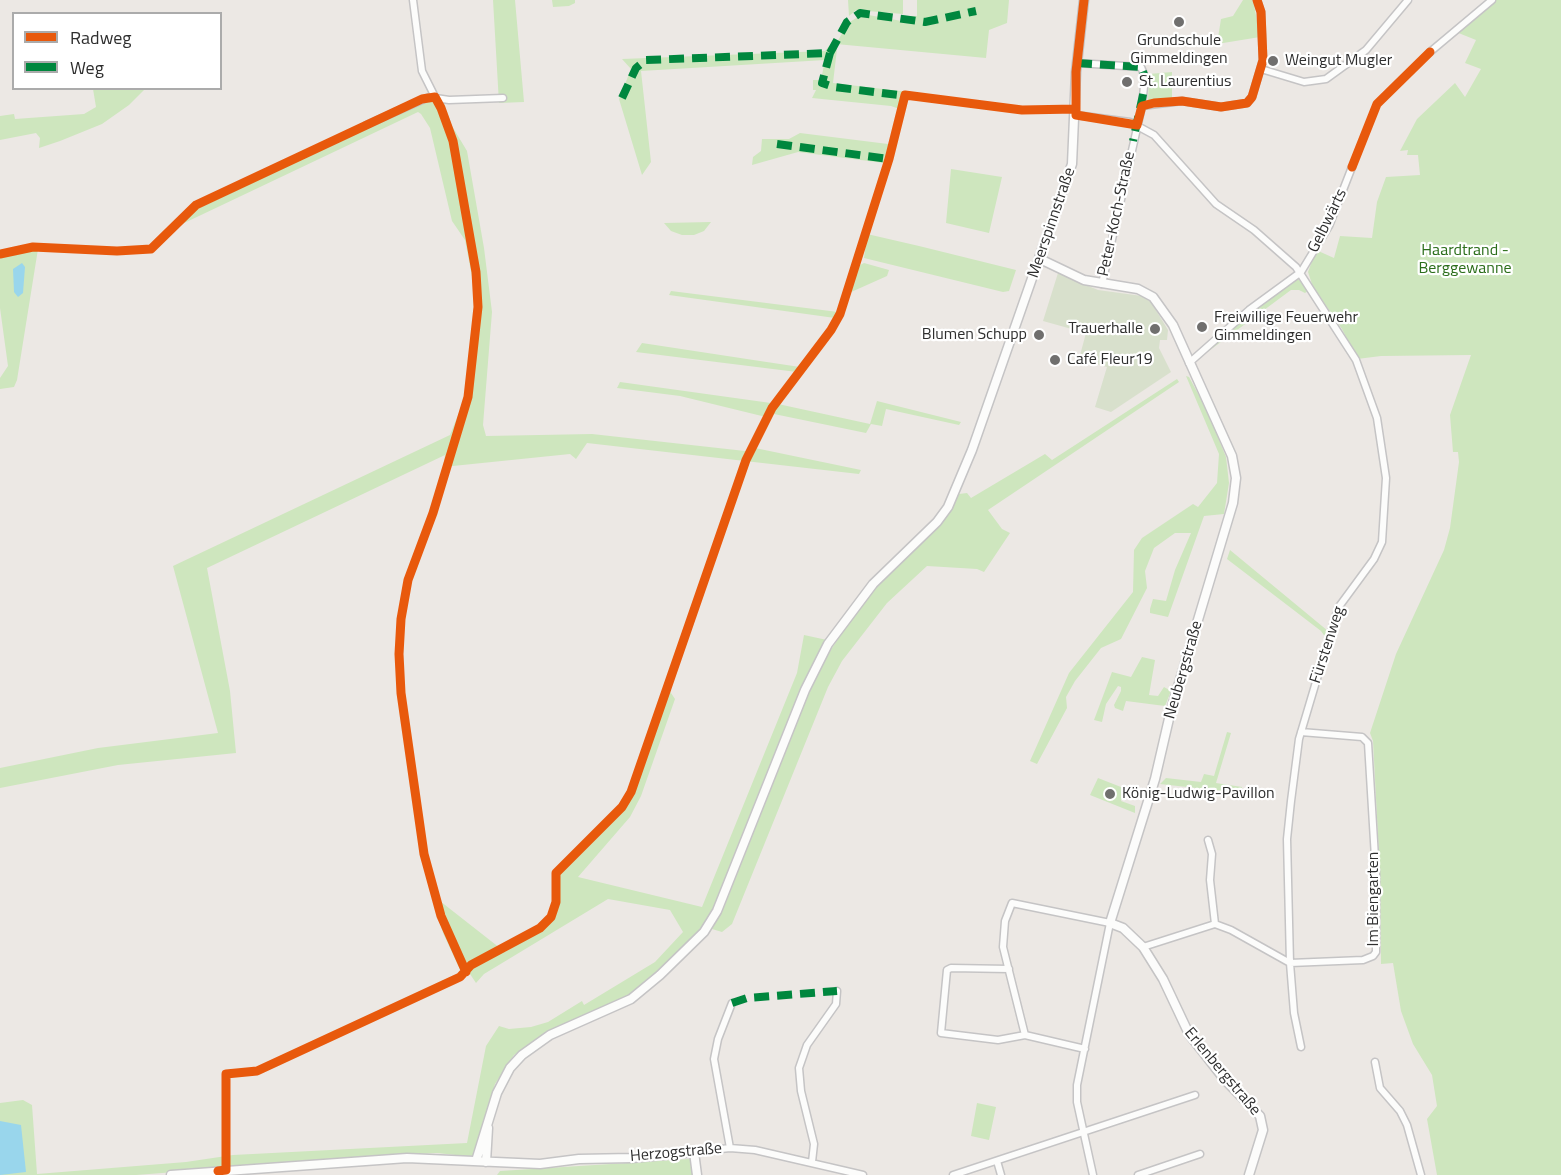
<!DOCTYPE html>
<html>
<head>
<meta charset="utf-8">
<style>
  body { margin:0 }
  #map { position:relative; width:1561px; height:1175px; overflow:hidden; background:#ece8e4; font-family:"Titillium Web",sans-serif }
  canvas { display:block }
  .legend { position:absolute; left:12px; top:12px; width:210px; height:78px; box-sizing:border-box; background:#fff; border:2px solid #ababab; margin:0; padding:8px 10px; list-style:none; font-size:18px; color:#2e2e2e }
  .legend li { display:flex; align-items:center; gap:12px; height:30px }
  .legend b { width:30px; border:2px solid #ababab }
</style>
</head>
<body>
<div id="map">
<canvas width="1561" height="1175"></canvas>
<ul class="legend">
<li><b style="height:8px;background:#e8590c"></b>Radweg</li>
<li><b style="height:8px;background:#00873e"></b>Weg</li>
</ul>
</div>
<script>
const ctx = document.querySelector('canvas').getContext('2d');
ctx.lineJoin = 'round';
function fill(path, color) { ctx.fillStyle = color; ctx.fill(path, 'evenodd'); }
const poly = rows => new Path2D(rows.map(r => 'M' + r).join(''));
function stroke(path, color, width, dash) { ctx.strokeStyle = color; ctx.lineWidth = width; ctx.lineCap = dash ? 'butt' : 'round'; ctx.setLineDash(dash || []); ctx.stroke(path); }
function write(font, color, halo, rows, align = 'center') {
  ctx.font = font + ' "Titillium Web",sans-serif'; ctx.lineWidth = 4.5; ctx.setLineDash([]); ctx.textBaseline = 'middle'; ctx.strokeStyle = halo; ctx.fillStyle = color; for (const [text, x, y, turn = 0] of rows) {
    ctx.save(); ctx.translate(x, y); ctx.rotate((+turn || 0) * Math.PI / 180); ctx.textAlign = isNaN(turn) ? turn : align; if (halo) ctx.strokeText(text, 0, 0); ctx.fillText(text, 0, 0); ctx.restore();
  }
}
const green = poly([
  [493,0,515,0,524,102,499,103],
  [552,0,575,0,575,3,569,6,553,7],
  [848,0,903,0,903,14,856,10,849,16],
  [917,0,1009,0,1007,23,989,30,986,58,836,44,848,23,863,14,907,22,911,16,917,16],
  [1243,0,1252,0,1254,5,1260,37,1217,44,1221,19,1233,16],
  [1496,0,1561,0,1561,1175,1437,1175,1427,1119,1437,1106,1432,1075,1413,1044,1401,1011,1393,963,1381,964,1380,874,1373,741,1370,733,1396,654,1444,550,1450,528,1459,462,1458,452,1453,452,1450,415,1471,355,1381,356,1357,359,1342,329,1313,287,1308,272,1316,250,1334,258,1340,236,1372,238,1377,202,1386,177,1420,175,1418,155,1407,155,1408,150,1400,151,1417,119,1455,83,1465,97,1481,69,1465,63,1476,40,1456,32],
  [829,46,837,49,833,83,908,92,905,111,891,106,812,98,816,90,813,90,813,80,821,80,825,60,641,71,651,162,642,175,619,99,631,69,622,59,825,51],
  [1172,72,1172,98,1148,101,1149,74],
  [93,89,145,89,129,105,102,124,60,141,39,148,40,138,36,133,0,140,0,116,14,114,15,119,84,114,96,107],
  [433,101,444,103,452,126,467,151,484,248,492,312,483,425,486,436,592,434,745,451,755,448,861,470,859,474,587,443,576,459,570,454,443,467,445,455,207,568,230,691,236,753,118,765,0,788,0,768,98,748,218,733,173,566,450,435,462,405,470,368,475,292,465,240,452,221,430,128,421,114,418,112,180,225,191,212,416,105],
  [800,133,896,145,891,158,884,163,798,152,752,165,753,157,761,151,762,139,789,139],
  [951,169,1002,177,989,233,946,223],
  [711,222,704,231,694,235,682,235,671,231,664,223],
  [867,234,919,246,1016,270,1009,291,1003,292,864,258],
  [38,249,17,380,14,387,0,389,0,378,8,366,0,308,0,257],
  [864,263,889,270,887,276,849,293,858,266],
  [1298,279,1309,290,1305,293,1299,290,1291,290,1198,359,1254,309],
  [671,291,838,312,835,318,669,295],
  [642,343,760,361,800,367,797,372,636,352],
  [1186,376,1189,377,1208,412,1226,457,1229,483,1224,514,1204,516,1168,617,1150,613,1150,609,1153,599,1166,601,1175,570,1191,533,1175,533,1154,548,1145,571,1147,588,1121,639,1101,648,1075,681,1066,697,1067,708,1037,764,1030,761,1069,673,1133,592,1134,550,1142,538,1193,504,1198,507,1217,483,1219,454],
  [1177,379,1179,382,988,510,1002,529,1010,533,984,572,977,569,927,566,887,603,842,661,828,687,732,924,722,932,712,929,724,907,818,670,861,603,935,530,950,512,959,494,967,493,971,498,1045,454,1052,460],
  [620,382,778,404,870,424,877,401,961,422,959,425,886,409,882,426,871,424,866,433,774,414,770,418,680,396,617,388],
  [1230,550,1328,631,1326,638,1321,631,1227,559],
  [804,635,827,640,808,675,712,912,694,937,631,996,572,1021,514,1055,495,1084,474,1157,437,1153,396,1155,136,1175,0,1175,0,1103,23,1100,32,1105,37,1174,186,1162,233,1155,467,1143,486,1046,499,1026,509,1029,531,1027,548,1022,582,1001,584,1005,655,962,683,932,670,910,608,899,484,974,476,983,470,974,462,974,443,933,431,894,505,952,539,931,556,913,560,873,616,817,632,796,669,690,675,699,641,796,630,817,578,877,702,907,797,673],
  [1142,657,1155,660,1149,695,1158,696,1164,687,1171,691,1165,706,1126,701,1123,711,1115,708,1114,705,1121,691,1121,687,1118,686,1106,704,1102,722,1094,720,1112,672,1131,677],
  [1227,732,1231,733,1216,783,1242,787,1241,793,1160,784,1166,778,1201,782,1204,774,1214,776],
  [1098,778,1126,789,1121,801,1135,806,1135,813,1090,795],
  [977,1103,996,1107,989,1140,971,1136],
  [690,1159,694,1175,497,1175,500,1171]
]);
const cemetery = poly([
  [1058,273,1098,290,1142,296,1151,302,1168,330,1167,340,1160,340,1159,348,1171,372,1111,412,1095,407,1107,367,1079,359,1086,333,1043,321]
]);
const water = poly([
  [22,263,25,267,23,293,18,297,14,292,13,269],
  [0,1121,21,1125,26,1172,0,1175]
]);
const minor = poly([
  [413,0,422,71,435,97],
  [1430,52,1492,0],
  [1077,63,1141,67,1145,77,1142,106,1102,284],
  [1261,69,1304,82,1326,79,1366,50,1408,0],
  [1142,106,1182,101,1221,107,1247,103,1252,97,1263,60,1261,12,1257,0],
  [1076,115,1130,122,1154,135,1216,204,1254,230,1296,267,1356,360,1377,418,1386,478,1382,542,1374,559,1338,608,1299,739,1291,801,1287,839,1290,963,1294,1013,1301,1047],
  [366,125,429,97,449,100,503,98],
  [1189,363,1249,310,1301,272,1329,226,1352,167],
  [1208,840,1212,854,1210,880,1215,924],
  [1143,947,1215,924,1231,930,1290,963,1363,960,1373,956,1376,952,1376,874,1368,743,1362,737,1301,732],
  [1009,969,951,968,947,970,941,1033,998,1040,1025,1035,1085,1049],
  [1025,1035,1003,947,1005,921,1012,903,1110,923,1077,1085,1077,1102,1093,1175],
  [1375,1062,1380,1088,1400,1111,1407,1125,1421,1175],
  [730,1148,714,1059,718,1039,732,1003],
  [694,1152,730,1148,755,1150,863,1175],
  [997,1161,1001,1175],
  [812,1162,814,1144,801,1091,799,1068,807,1045,836,1004,837,991],
  [953,1175,1195,1095],
  [1138,1175,1200,1154]
]);
const tertiary = poly([
  [1040,259,1084,280,1138,289,1153,297,1173,325,1232,456,1236,478,1233,503,1171,710,1155,779,1110,923,1123,928,1143,947,1163,979,1189,1034,1225,1080,1260,1116,1263,1130,1249,1175],
  [476,1161,497,1093,510,1068,522,1055,550,1035,631,999,660,975,704,932,717,911,805,690,828,644,873,584,937,522,948,507,972,450,1072,164,1076,72,1084,0],
  [486,1162,488,1128],
  [171,1175,407,1158,540,1164,579,1159,632,1158,694,1152,697,1175]
]);
const quiet = poly([
  [830,53,822,83,834,87,907,96],
  [1077,63,1141,67,1145,77,1144,90,1133,141],
  [622,98,636,68,646,60,830,53,847,22,860,13,925,22,976,11],
  [777,144,889,159],
  [732,1003,747,998,837,991]
]);
const cycleway = poly([
  [1084,0,1076,72,1076,115,1137,125,1142,106,1154,103,1182,101,1221,107,1247,103,1252,97,1263,60,1261,12,1257,0],
  [1352,167,1377,104,1430,52],
  [0,254,33,247,117,251,151,249,196,205,422,99,435,97,441,108,453,141,476,272,478,307,468,397,433,513,408,580,401,619,399,654,401,693,424,854,441,916,466,972],
  [218,1171,226,1170,226,1074,257,1071,460,977,471,965,540,928,551,917,556,902,556,873,622,807,631,792,746,460,772,408,831,330,840,314,889,159,905,95,1022,110,1076,109]
]);
const markers = [
  [1179,22,6,"#706f6e"],
  [1273,61,6,"#706f6e"],
  [1127,82,6,"#706f6e"],
  [1202,327,6,"#706f6e"],
  [1155,329,6,"#706f6e"],
  [1039,335,6,"#706f6e"],
  [1055,360,6,"#706f6e"],
  [1110,794,6,"#706f6e"]
];
const poiNames = [
  ["Grundschule",1179,41,"center"],
  ["Gimmeldingen",1179,59,"center"],
  ["Weingut Mugler",1285,61],
  ["St. Laurentius",1139,82],
  ["Freiwillige Feuerwehr",1214,318],
  ["Gimmeldingen",1214,336],
  ["Trauerhalle",1143,329,"right"],
  ["Blumen Schupp",1027,335,"right"],
  ["Café Fleur19",1067,360],
  ["König-Ludwig-Pavillon",1122,794]
];
const streetNames = [
  ["Peter-Koch-Straße",1117,214,-78],
  ["Gelbwärts",1328,221,-64],
  ["Meerspinnstraße",1052,223,-71],
  ["Fürstenweg",1328,645,-72],
  ["Neubergstraße",1184,670,-74],
  ["Im Biengarten",1374,899,-90],
  ["Erlenbergstraße",1222,1072,50],
  ["Herzogstraße",676,1153,-5]
];
const parkNames = [
  ["Haardtrand -",1465,251],
  ["Berggewanne",1465,269]
];
fill(green, '#cee6be');
fill(cemetery, '#d8e0cc');
fill(water, '#99d6ec');
stroke(minor, '#c5c4c5', 9);
stroke(tertiary, '#c5c4c5', 11);
stroke(minor, '#fcfcfb', 6);
stroke(tertiary, '#fcfcfb', 8);
stroke(quiet, '#00873e', 8, [15, 8]);
stroke(cycleway, '#e8590c', 9);
for (const [x, y, r, color] of markers) { const dot = new Path2D(); dot.arc(x, y, r, 0, 2 * Math.PI); ctx.fillStyle = color; ctx.fill(dot); stroke(dot, '#fff', 2); }
write('16px', '#2e2e2e', '#fff', poiNames, 'left');
write('16px', '#2e2e2e', '#fff', streetNames);
write('16px', '#2c6e1b', '#fff', parkNames);
</script>
</body>
</html>
